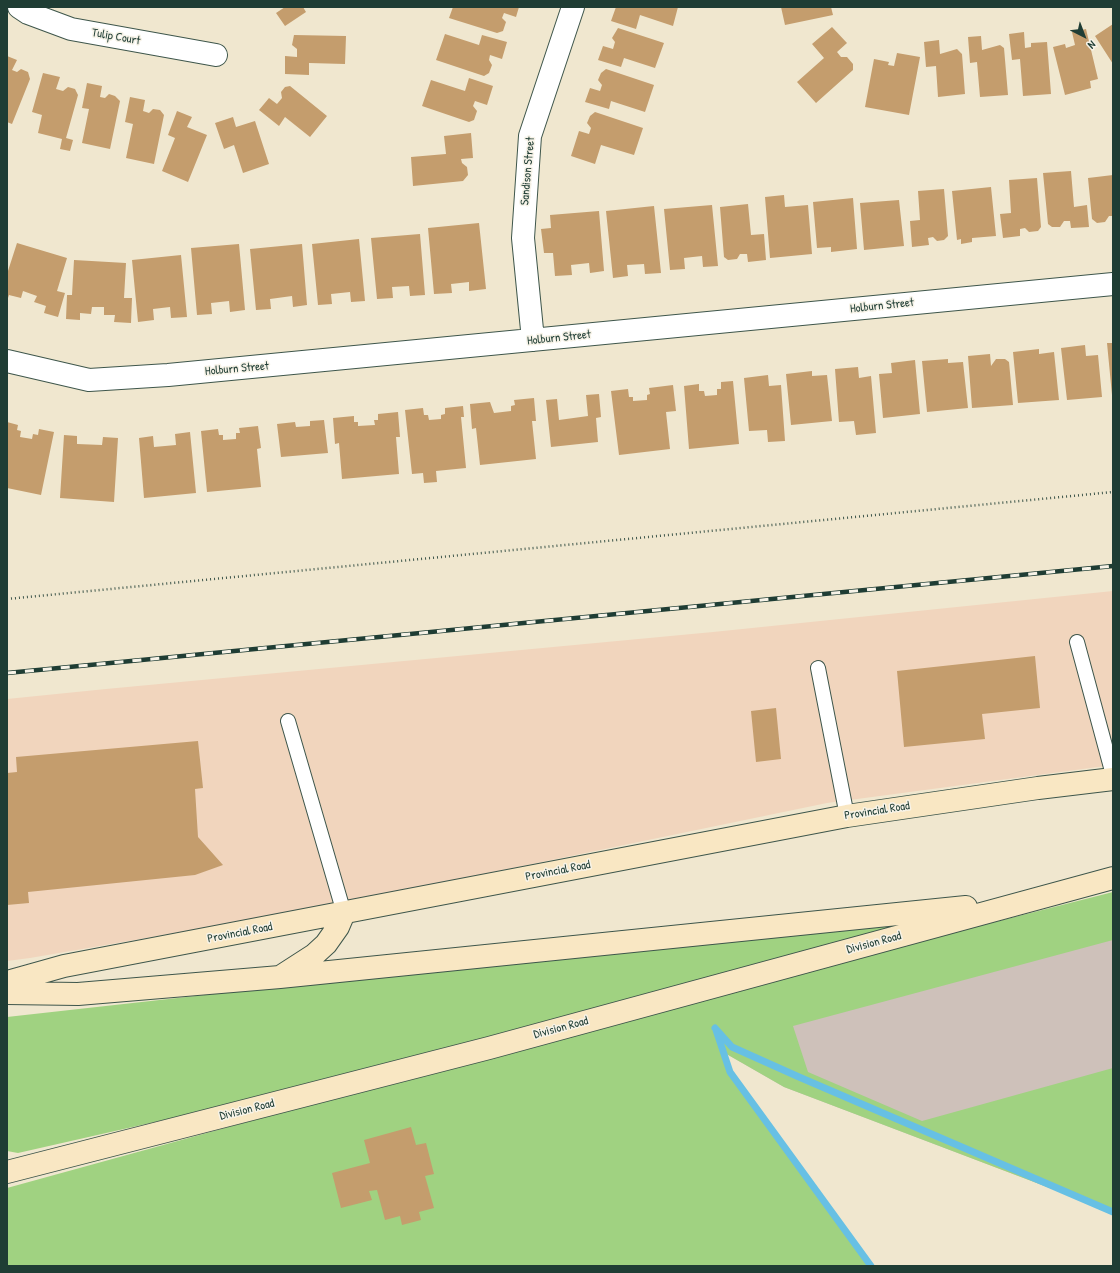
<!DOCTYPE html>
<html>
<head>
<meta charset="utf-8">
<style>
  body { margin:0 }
  #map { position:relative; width:1120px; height:1273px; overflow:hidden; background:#f0e7cf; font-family:"Patrick Hand",sans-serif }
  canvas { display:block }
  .frame { position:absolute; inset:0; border:8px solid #1f3d34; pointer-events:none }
  .north { position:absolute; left:1064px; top:16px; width:40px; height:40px; -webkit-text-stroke:3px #f7f3e8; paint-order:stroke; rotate:138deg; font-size:11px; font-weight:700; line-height:16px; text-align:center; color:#1f3d34 }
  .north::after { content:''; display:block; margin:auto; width:14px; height:18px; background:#1f3d34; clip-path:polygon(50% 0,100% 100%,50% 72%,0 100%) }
</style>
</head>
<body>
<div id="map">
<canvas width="1120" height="1273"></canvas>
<div class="frame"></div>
<div class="north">N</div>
</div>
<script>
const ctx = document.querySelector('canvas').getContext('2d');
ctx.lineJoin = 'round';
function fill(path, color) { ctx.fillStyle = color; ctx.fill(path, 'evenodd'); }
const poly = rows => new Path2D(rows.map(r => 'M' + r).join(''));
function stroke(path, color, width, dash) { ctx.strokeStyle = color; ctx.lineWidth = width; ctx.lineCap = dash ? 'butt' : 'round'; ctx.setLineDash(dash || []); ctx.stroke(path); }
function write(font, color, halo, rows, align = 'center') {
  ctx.font = font + ' "Patrick Hand",sans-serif'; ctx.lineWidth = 3; ctx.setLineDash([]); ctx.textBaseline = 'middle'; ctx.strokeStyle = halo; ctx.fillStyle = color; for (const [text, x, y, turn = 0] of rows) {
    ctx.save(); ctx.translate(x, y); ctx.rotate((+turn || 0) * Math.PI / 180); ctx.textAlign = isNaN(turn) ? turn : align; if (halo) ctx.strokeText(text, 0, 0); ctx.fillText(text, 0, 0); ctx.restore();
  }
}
const built = poly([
  [1113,591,1113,765,827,803,310,910,30,958,7,961,7,699,106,689,713,632]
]);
const industrial = poly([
  [1113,892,1113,1212,784,1087,723,1052]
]);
const green = poly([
  [1113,892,1113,940,793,1026,808,1072,922,1121,1113,1068,1113,1212,784,1087,723,1052,730,1072,871,1266,7,1266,7,1188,708,995],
  [966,913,212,1109,18,1153,7,1151,7,1017,366,977]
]);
const stream = poly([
  [715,1028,732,1047,799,1077,1113,1212],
  [716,1030,730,1072,871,1266]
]);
const building = poly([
  [285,7,303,7,306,12,285,26,276,13],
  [453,7,519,7,516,17,504,13,502,18,506,22,503,31,497,33,449,18],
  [616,7,678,7,673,26,640,15,636,29,611,21],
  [781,7,831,7,833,15,785,25],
  [1113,24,1113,64,1095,36],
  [832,27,847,43,837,52,841,57,847,57,853,64,853,70,816,103,797,82,824,58,812,44],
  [618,28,664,43,655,68,624,58,621,67,598,60,603,46,613,49,615,42,612,38],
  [1086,29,1098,79,1090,81,1091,88,1065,95,1053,47,1065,44,1066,48,1075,45,1072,32],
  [1024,32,1025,48,1031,47,1031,43,1047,42,1051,94,1023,96,1020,59,1012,60,1009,34],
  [445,34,479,45,482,35,507,42,502,59,490,55,489,60,492,65,489,73,484,76,436,60],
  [294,35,346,36,345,64,309,63,309,75,285,74,285,56,297,57,297,49,292,45],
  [981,36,982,50,1000,45,1004,48,1008,95,980,97,977,62,970,63,968,37],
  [939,40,940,54,957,49,962,54,965,94,938,97,936,66,926,67,924,42],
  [897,53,920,57,909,115,865,107,874,59,889,62,888,65,894,66],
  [7,56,17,60,12,70,17,72,21,69,28,72,30,79,12,124,7,122],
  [606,69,654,85,645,112,611,101,609,109,585,102,590,88,600,91,602,85,598,80,601,73],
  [43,73,60,77,56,89,63,91,68,87,75,89,78,95,66,138,73,140,70,151,60,149,62,139,38,133,42,115,32,112],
  [469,78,493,86,487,105,475,101,473,106,477,111,474,120,469,122,422,106,431,80,465,91],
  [87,83,102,86,100,97,105,98,109,94,115,96,120,101,110,149,82,143,89,109,82,108],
  [290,86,327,116,310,137,285,117,279,126,259,110,269,98,277,104,282,98,281,92,285,87],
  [130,97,145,100,143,111,149,113,153,109,160,110,164,115,154,164,126,158,133,124,125,122],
  [177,111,192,117,187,127,207,135,188,182,162,171,175,138,168,135],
  [595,112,643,128,634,155,601,145,595,164,571,156,579,131,589,134,591,128,587,123,590,116],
  [233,117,236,127,255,121,269,164,243,173,234,145,224,149,215,123],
  [471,133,473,158,461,159,462,163,467,167,468,175,463,181,413,186,411,157,446,154,444,136],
  [1071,171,1074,207,1087,205,1089,227,1071,228,1070,221,1064,221,1060,227,1052,227,1048,224,1043,173],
  [1113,175,1113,216,1109,216,1105,222,1097,223,1092,219,1088,178],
  [1037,178,1041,227,1038,231,1029,232,1025,228,1020,229,1020,236,1003,238,1000,214,1011,213,1009,180],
  [991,187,996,236,972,238,972,242,961,244,961,239,957,240,952,191],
  [944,189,948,236,944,240,937,241,933,237,928,238,929,245,912,247,910,221,920,220,918,191],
  [784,195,785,207,808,205,812,254,770,258,765,197],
  [853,198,857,249,831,252,831,247,817,248,813,202],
  [899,200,904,246,864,250,860,203],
  [748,204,751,235,764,234,766,260,748,262,747,254,740,254,737,259,728,260,724,257,720,207],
  [712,205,718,266,703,267,702,256,684,258,685,269,670,270,664,209],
  [654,206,661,273,645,274,644,264,627,265,628,276,613,278,606,211],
  [599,211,604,271,590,273,589,263,571,265,572,275,555,276,553,253,544,253,541,229,551,228,550,215],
  [479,223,486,289,469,291,469,282,451,284,452,293,434,294,428,228],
  [420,234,425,295,410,296,409,286,392,287,393,298,377,299,371,238],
  [359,239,365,301,351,302,350,292,331,294,332,304,318,305,312,244],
  [17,243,67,258,57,291,65,293,58,317,44,313,46,306,34,302,37,296,23,291,21,298,9,295,7,301,7,274],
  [239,244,245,310,230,312,229,301,211,303,212,314,197,315,191,248],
  [302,244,307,305,293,307,292,296,270,299,271,309,256,310,250,249],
  [181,255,187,317,171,318,170,307,153,309,154,320,138,322,132,260],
  [74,260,126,263,124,298,132,298,131,323,114,322,115,315,104,315,104,307,92,307,91,314,80,313,80,320,66,319,67,295,72,295],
  [1107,343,1113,343,1113,395,1112,395],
  [1085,345,1086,356,1098,355,1102,397,1067,400,1061,348],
  [1039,349,1039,354,1054,352,1059,400,1018,403,1013,352],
  [990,354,991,366,996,359,1005,359,1009,362,1013,405,972,408,968,356],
  [948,359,948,363,963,362,968,408,927,412,922,361],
  [915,360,920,414,883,418,879,374,892,373,891,363],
  [858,367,859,378,871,376,876,433,856,435,854,421,839,422,835,369],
  [812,371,812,376,827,375,832,421,791,425,786,374],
  [768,375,769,386,781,385,785,441,768,442,767,430,749,431,744,378],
  [733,381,739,444,689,449,684,386,699,384,699,391,704,391,705,396,717,395,717,389,721,389,721,382],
  [673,385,676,411,666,412,670,449,619,455,611,391,628,389,629,397,633,397,633,401,647,400,647,395,650,394,649,388],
  [599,394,601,417,596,418,598,442,551,447,546,400,557,399,559,420,588,416,586,395],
  [534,398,536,421,532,421,536,459,480,465,476,428,472,429,470,404,490,402,494,413,511,411,511,406,515,405,514,400],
  [463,406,464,417,461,417,466,468,436,471,437,482,424,483,423,473,412,474,405,410,423,408,424,415,428,415,429,420,441,419,441,415,445,414,445,408],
  [398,412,400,437,396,437,399,474,342,479,339,443,335,444,333,418,354,416,354,422,358,422,358,426,375,425,374,420,378,420,378,414],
  [324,420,328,453,281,457,277,424,295,422,296,427,310,426,310,421],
  [7,422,18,425,17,430,21,431,20,437,32,439,33,434,38,435,39,429,54,432,41,495,7,488],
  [258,426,261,448,257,449,261,487,207,492,201,431,218,429,219,435,223,435,223,440,236,439,236,433,240,433,239,428],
  [190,432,196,493,144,498,139,438,153,436,154,447,176,445,175,434],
  [64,435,77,436,77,444,102,445,103,437,118,438,114,502,60,498],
  [1035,656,1040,708,982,714,985,739,904,747,897,671],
  [776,708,781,759,756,762,751,711],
  [198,741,203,788,195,789,198,837,223,865,195,875,28,892,29,903,7,905,7,773,17,772,16,757],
  [411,1127,416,1145,426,1143,434,1174,425,1176,434,1208,419,1212,421,1220,402,1225,400,1216,385,1220,377,1190,369,1191,372,1200,341,1208,332,1173,370,1163,364,1140]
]);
const path = poly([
  [7,599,1113,492]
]);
const lane = poly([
  [1077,642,1113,775],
  [818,668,847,816],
  [288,721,344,913]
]);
const street = poly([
  [19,7,28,13,71,29,216,55],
  [533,340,523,238,530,136,573,7],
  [7,361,89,380,168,375,1113,284]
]);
const secondary = poly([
  [283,975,314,955,326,944,338,927,344,913],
  [7,982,64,966,847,816,1038,788,1113,779],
  [7,993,78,994,280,977,966,907],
  [7,1172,489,1048,1113,878]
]);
const rail = poly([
  [7,673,1113,566]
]);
const streetNames = [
  ["Tulip Court",116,37,10],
  ["Sandison Street",528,171,-85],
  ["Holburn Street",882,306,-6],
  ["Holburn Street",559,338,-6],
  ["Holburn Street",237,369,-5],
  ["Provincial Road",877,811,-9],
  ["Provincial Road",558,871,-11],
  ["Provincial Road",240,933,-11],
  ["Division Road",874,943,-15],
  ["Division Road",561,1028,-15],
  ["Division Road",247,1110,-14]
];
fill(built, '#f1d5bd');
fill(industrial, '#cec1ba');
fill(green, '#a0d281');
stroke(stream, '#67c0e4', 7);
fill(building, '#c49d6d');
stroke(lane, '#3e564b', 16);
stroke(street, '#3e564b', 24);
stroke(secondary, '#3e564b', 24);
stroke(path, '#3e564b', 2.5, [1, 3]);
stroke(lane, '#fff', 14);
stroke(street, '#fff', 22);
stroke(secondary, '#f9e7c3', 22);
stroke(rail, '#1f3d34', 4.5);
stroke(rail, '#f7f3e8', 3, [9]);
write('12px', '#1f3d34', '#f7f3e8', streetNames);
</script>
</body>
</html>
